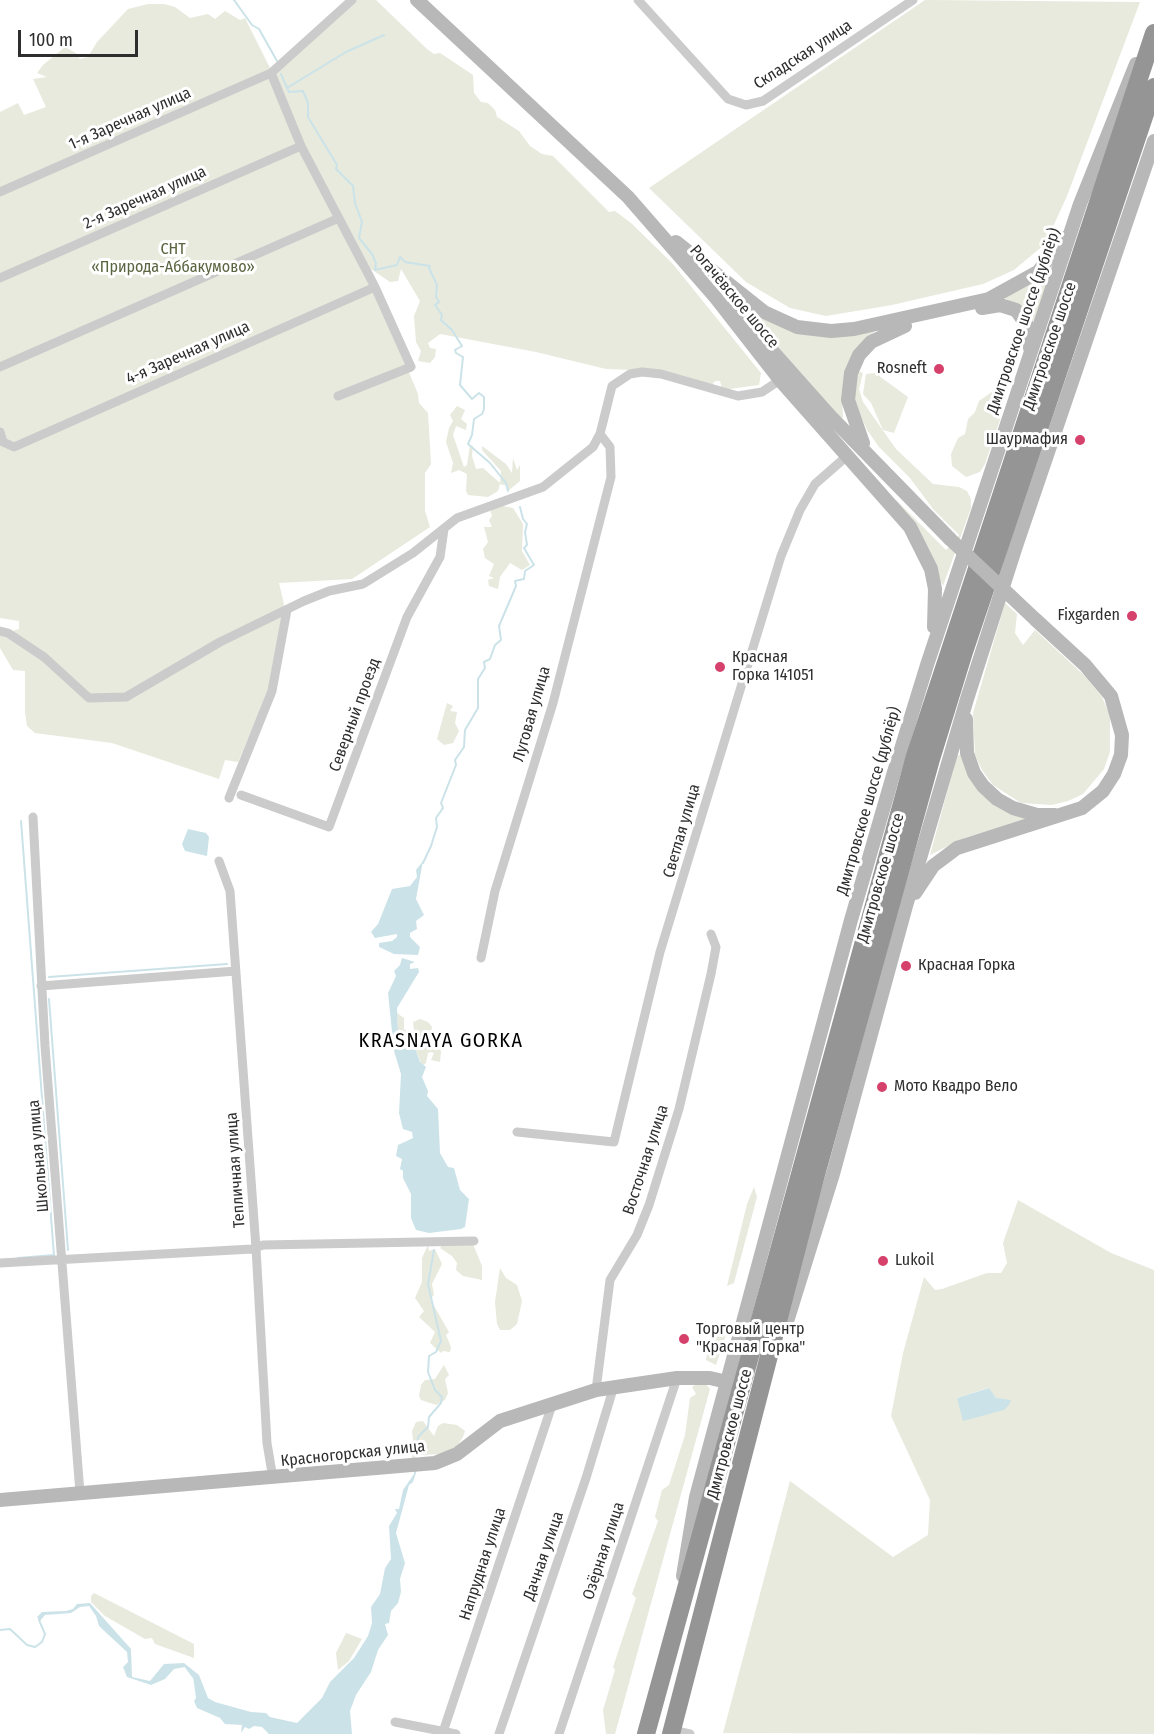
<!DOCTYPE html>
<html>
<head>
<meta charset="utf-8">
<style>
  body { margin:0 }
  #map { position:relative; width:1154px; height:1734px; overflow:hidden; background:#fff; font-family:"Fira Sans Condensed",sans-serif }
  canvas { display:block }
  .scale { position:absolute; left:18px; top:30px; width:120px; height:27px; box-sizing:border-box; border:3px solid #2e2e2e; border-top:0; padding-left:8px; font-size:18px; line-height:21px; white-space:nowrap; color:#2e2e2e; -webkit-text-stroke:4px #fff; paint-order:stroke }
</style>
</head>
<body>
<div id="map">
<canvas width="1154" height="1734"></canvas>
<div class="scale">100 m</div>
</div>
<script>
const ctx = document.querySelector('canvas').getContext('2d');
ctx.lineJoin = 'round';
function fill(path, color) { ctx.fillStyle = color; ctx.fill(path, 'evenodd'); }
const poly = rows => new Path2D(rows.map(r => 'M' + r).join(''));
function stroke(path, color, width, dash) { ctx.strokeStyle = color; ctx.lineWidth = width; ctx.lineCap = dash ? 'butt' : 'round'; ctx.setLineDash(dash || []); ctx.stroke(path); }
function write(font, color, halo, rows, align = 'center') {
  ctx.font = font + ' "Fira Sans Condensed",sans-serif'; ctx.lineWidth = 6; ctx.setLineDash([]); ctx.textBaseline = 'middle'; ctx.strokeStyle = halo; ctx.fillStyle = color; for (const [text, x, y, turn = 0] of rows) {
    ctx.save(); ctx.translate(x, y); ctx.rotate((+turn || 0) * Math.PI / 180); ctx.textAlign = isNaN(turn) ? turn : align; if (halo) ctx.strokeText(text, 0, 0); ctx.fillText(text, 0, 0); ctx.restore();
  }
}
const green = poly([
  [355,0,376,0,427,49,434,54,440,53,473,75,474,93,481,102,488,103,495,110,497,117,519,131,530,146,542,154,553,156,609,212,615,211,631,223,672,263,761,373,759,385,729,389,722,388,720,381,715,381,711,386,666,371,606,369,536,352,440,334,428,343,430,348,436,349,435,357,430,363,418,361,421,351,416,342,414,316,420,301,401,269,398,281,390,282,371,269,416,367,408,370,418,394,419,403,428,413,431,464,425,473,425,511,430,527,352,579,279,583,284,604,268,692,238,762,225,760,219,779,112,743,35,733,27,726,25,712,25,671,13,670,0,648,0,635,19,629,19,621,0,618,0,112,18,103,24,115,46,107,33,79,47,77,37,73,43,65,65,47,76,53,80,59,88,57,97,42,128,9,148,4,164,4,175,7,190,18,208,14,215,19,225,11,240,20,245,18,270,68],
  [925,0,1140,2,1067,196,1045,244,1014,270,983,284,892,305,826,316,790,308,746,282,649,188],
  [1051,264,1053,267,1035,322,1032,322,1005,298],
  [748,307,848,335,874,332,847,368,842,398,843,418,840,417,745,310],
  [858,371,863,373,859,389,863,402,896,449,933,484,959,487,967,491,971,499,971,508,943,586,893,500,896,500,946,550,959,535,933,509,910,478,879,447,867,430,855,403,853,392],
  [875,373,908,397,894,433,883,430,871,403,863,394,866,374],
  [996,389,1000,389,1001,393,1001,417,985,464,980,472,966,477,952,466,951,454,958,438,965,434,968,419,975,412,979,401],
  [457,406,465,410,461,419,467,424,466,430,456,426,453,435,464,467,467,465,470,445,473,446,472,456,476,469,483,468,500,483,501,471,482,450,482,446,506,464,512,473,513,458,517,470,520,465,520,481,508,491,508,486,500,484,498,491,488,497,468,495,466,491,467,474,459,470,451,473,453,463,446,442,449,428,453,421,450,415],
  [503,506,513,508,523,524,522,551,530,565,522,570,510,563,500,577,498,589,489,586,488,580,494,578,489,576,494,564,485,558,483,549,488,542,484,527,492,527,489,520,492,516,490,510],
  [1005,603,1017,614,1015,633,1023,645,1035,630,1086,677,1102,697,1110,715,1110,752,1104,769,1083,794,1068,801,1052,805,1021,803,993,785,982,770,975,755,973,713],
  [447,703,453,706,450,711,457,712,455,723,459,731,453,743,444,745,437,739],
  [962,754,971,775,1027,819,964,838,930,855,957,756],
  [397,1013,404,1018,404,1029,415,1038,413,1022,420,1019,428,1022,432,1027,430,1038,437,1035,429,1047,437,1046,441,1051,440,1062,431,1060,434,1053,431,1052,428,1053,426,1063,422,1066,415,1048,398,1031],
  [754,1187,757,1197,734,1283,727,1286,747,1204],
  [1018,1200,1111,1253,1154,1270,1154,1734,723,1733,790,1481,893,1557,928,1535,930,1500,891,1416,903,1353,924,1277,935,1290,942,1289,987,1273,1001,1273,1007,1263,1003,1243],
  [988,1388,996,1398,997,1412,985,1413,957,1398],
  [443,1244,473,1244,482,1266,482,1280,463,1276,456,1270,457,1263,452,1256,440,1248],
  [428,1245,429,1251,435,1249,442,1264,432,1284,434,1295,430,1299,449,1332,446,1335,451,1347,450,1352,443,1351,441,1353,430,1343,435,1332,419,1317,424,1311,415,1298,422,1282,422,1258],
  [500,1268,506,1278,517,1285,522,1301,517,1324,510,1330,500,1330,497,1324,495,1302],
  [727,1322,730,1323,716,1365,706,1360,709,1343],
  [444,1365,449,1375,445,1379,448,1393,445,1400,436,1405,421,1400,419,1396,421,1385,425,1380,435,1379],
  [703,1380,710,1389,615,1734,606,1734,603,1710,615,1670,613,1667,636,1598,632,1594,658,1521,655,1517,662,1490,669,1485,685,1435,690,1398,696,1394,692,1387],
  [423,1421,434,1436,438,1426,443,1423,457,1425,465,1431,463,1437,457,1446,442,1454,420,1455,411,1460,414,1449,412,1431,416,1422],
  [94,1593,194,1644,194,1658,155,1644,152,1638,145,1639,105,1616,91,1602,91,1596],
  [346,1633,362,1639,349,1661,338,1670,336,1653]
]);
const water = poly([
  [188,829,206,833,209,837,207,856,185,851,182,844],
  [423,861,416,899,424,915,416,921,417,929,410,933,410,937,420,947,418,955,394,954,379,947,379,943,392,941,397,937,397,934,375,938,371,932,378,924,392,889,410,886,417,877,416,870],
  [402,958,415,962,410,964,410,969,418,968,419,972,397,1008,398,1031,415,1048,420,1062,426,1067,422,1077,428,1091,427,1096,438,1109,440,1153,448,1167,454,1168,460,1190,469,1199,465,1227,461,1229,429,1233,416,1230,411,1218,411,1194,403,1178,403,1171,400,1169,402,1159,396,1156,398,1145,413,1138,412,1132,403,1129,399,1113,401,1074,394,1051,388,993,396,976,394,971,400,965],
  [989,1388,996,1398,1011,1400,1009,1405,1004,1410,963,1421,957,1398],
  [415,1466,417,1470,413,1482,409,1485,396,1533,405,1563,400,1579,401,1592,398,1603,391,1611,389,1623,385,1624,388,1635,378,1650,371,1672,356,1695,350,1711,352,1734,269,1734,262,1727,254,1726,249,1729,245,1727,241,1733,242,1725,225,1724,220,1718,197,1708,194,1701,196,1698,193,1676,185,1667,174,1669,165,1679,151,1685,127,1677,123,1667,128,1662,127,1652,99,1626,96,1616,89,1606,80,1607,71,1613,45,1615,40,1621,37,1617,42,1612,66,1611,73,1609,77,1604,90,1603,131,1649,132,1677,150,1681,164,1664,184,1663,199,1675,208,1698,215,1702,251,1712,266,1713,270,1717,297,1723,322,1698,330,1682,354,1658,368,1636,372,1623,371,1607,380,1594,385,1568,391,1559,389,1526,397,1513,395,1509,399,1509,403,1490,414,1474]
]);
const stream = poly([
  [234,0,252,25,259,29,277,61],
  [281,74,289,92,303,91,308,103,308,117,337,165,336,169,353,186,355,203,362,222,359,238,372,254,376,263,375,270,397,265,400,257,405,262,430,266,429,268,437,285,436,297,439,302,435,305,442,315,441,320,452,330,462,346,455,350,456,353,463,357,460,385,472,399,479,393,484,397,484,409,482,414,474,419,472,435,468,444,490,463,506,483,508,491],
  [287,88,346,52,384,35],
  [21,821,54,1256],
  [423,863,431,846,437,827,436,818,443,808,441,803,456,765,455,760,464,747,465,730,478,708,478,679,485,668,484,662,490,659,495,645,501,640,499,626,516,586,515,581,524,579,525,571,534,565,524,548,527,545,525,532,527,524,523,519,520,507],
  [49,977,227,964],
  [49,999,68,1250],
  [18,1258,54,1255],
  [416,1461,418,1437,428,1427,429,1417,441,1403,442,1397,435,1390,428,1372,429,1356,436,1352,441,1341,428,1284,434,1250],
  [0,1630,10,1629,27,1645,35,1647,42,1642,45,1634,39,1620],
  [185,1666,194,1678]
]);
const street = poly([
  [638,0,728,99,746,105,763,101,913,0],
  [271,73,301,146,375,287,411,367,338,396],
  [0,192,271,73,352,0],
  [0,278,301,146],
  [0,367,339,218],
  [0,432,3,442,14,447,375,287],
  [0,631,8,633,44,657,89,698,126,697,220,642,304,601,329,591,363,584,413,553,457,518,543,487,593,447,600,434,612,386,630,374,642,372,661,374,738,396,762,392,780,380],
  [241,795,329,827,407,617,440,557,444,529],
  [229,798,272,691,287,610],
  [33,817,45,1046,80,1493],
  [219,861,230,891,256,1248,267,1443,273,1479],
  [481,958,495,891,553,703,611,477,610,447,600,434],
  [41,986,236,971],
  [517,1132,614,1142,660,952,781,556,800,510,815,484,847,456],
  [0,1263,252,1249,263,1245,474,1241],
  [596,1390,610,1280,637,1235,649,1205,679,1109,711,974,716,947,711,934],
  [395,1722,456,1734],
  [672,1730,690,1734],
  [443,1732,552,1405],
  [499,1734,586,1478,614,1386],
  [559,1734,677,1378]
]);
const secondary = poly([
  [417,0,628,197,716,298,780,380,910,527,931,569,935,589,934,627],
  [676,242,764,312,797,327,831,331,854,329,989,299,1038,272,1064,238],
  [733,307,830,416,950,539],
  [982,308,1000,305,1016,310,1028,327,1030,348],
  [863,443,848,400,851,373,859,355,871,342,905,326],
  [966,719,967,753,974,773,983,786,997,799,1013,808,1037,815,1055,815],
  [915,893,933,866,957,848,1082,808,1103,791,1114,774,1121,755,1122,735,1111,696,1085,665,1036,620],
  [785,1328,833,1174,906,906,967,699,1016,546,1154,141],
  [0,1500,435,1463,457,1454,500,1421,596,1390,677,1378,710,1378,727,1382],
  [683,1576,696,1497,851,920,894,772,927,665,1080,204,1136,64]
]);
const highway = poly([
  [646,1734,915,756,1154,33],
  [671,1734,814,1182,931,759,963,655,1154,87]
]);
const secondaryBridge = poly([
  [950,539,1036,620]
]);
const markers = [
  [939,369,6,"#d5416b"],
  [1080,440,6,"#d5416b"],
  [1132,616,6,"#d5416b"],
  [720,667,6,"#d5416b"],
  [906,966,6,"#d5416b"],
  [882,1087,6,"#d5416b"],
  [883,1261,6,"#d5416b"],
  [684,1339,6,"#d5416b"]
];
const streetNames = [
  ["Складская улица",803,55,-33],
  ["1-я Заречная улица",130,119,-24],
  ["2-я Заречная улица",145,198,-24],
  ["Рогачёвское шоссе",734,297,50],
  ["Дмитровское шоссе (дублёр)",1024,321,-71],
  ["Дмитровское шоссе",1050,346,-71],
  ["4-я Заречная улица",188,353,-24],
  ["Луговая улица",532,714,-74],
  ["Северный проезд",355,715,-70],
  ["Дмитровское шоссе (дублёр)",869,801,-74],
  ["Светлая улица",682,831,-74],
  ["Дмитровское шоссе",881,878,-74],
  ["Школьная улица",39,1156,-95],
  ["Восточная улица",646,1160,-72],
  ["Тепличная улица",236,1170,-94],
  ["Дмитровское шоссе",730,1434,-75],
  ["Красногорская улица",353,1454,-6],
  ["Озёрная улица",604,1551,-72],
  ["Дачная улица",544,1556,-71],
  ["Напрудная улица",483,1564,-72]
];
const parkNames = [
  ["СНТ",173,250],
  ["«Природа-Аббакумово»",173,268]
];
const poiNames = [
  ["Rosneft",927,369,"right"],
  ["Шаурмафия",1068,440,"right"],
  ["Fixgarden",1120,616,"right"],
  ["Красная",732,658],
  ["Горка 141051",732,676],
  ["Красная Горка",918,966],
  ["Мото Квадро Вело",894,1087],
  ["Lukoil",895,1261],
  ["Торговый центр",696,1330],
  ["\"Красная Горка\"",696,1348]
];
const quarterNames = [
  ["KRASNAYA GORKA",441,1041]
];
fill(green, '#e7eadd');
fill(water, '#cbe3e8');
stroke(stream, '#cbe3e8', 2);
stroke(street, '#cbcbcb', 9);
stroke(secondary, '#b8b8b8', 14);
stroke(highway, '#959595', 18);
stroke(secondaryBridge, '#b8b8b8', 14);
for (const [x, y, r, color] of markers) { const dot = new Path2D(); dot.arc(x, y, r, 0, 2 * Math.PI); ctx.fillStyle = color; ctx.fill(dot); stroke(dot, '#fff', 2); }
write('16px', '#2e2e2e', '#fff', streetNames);
write('16px', '#596540', '#fff', parkNames);
write('16px', '#2e2e2e', '#fff', poiNames, 'left');
ctx.letterSpacing = '1.5px';
write('20px', '#000', '#fff', quarterNames);
ctx.letterSpacing = '0px';
</script>
</body>
</html>
